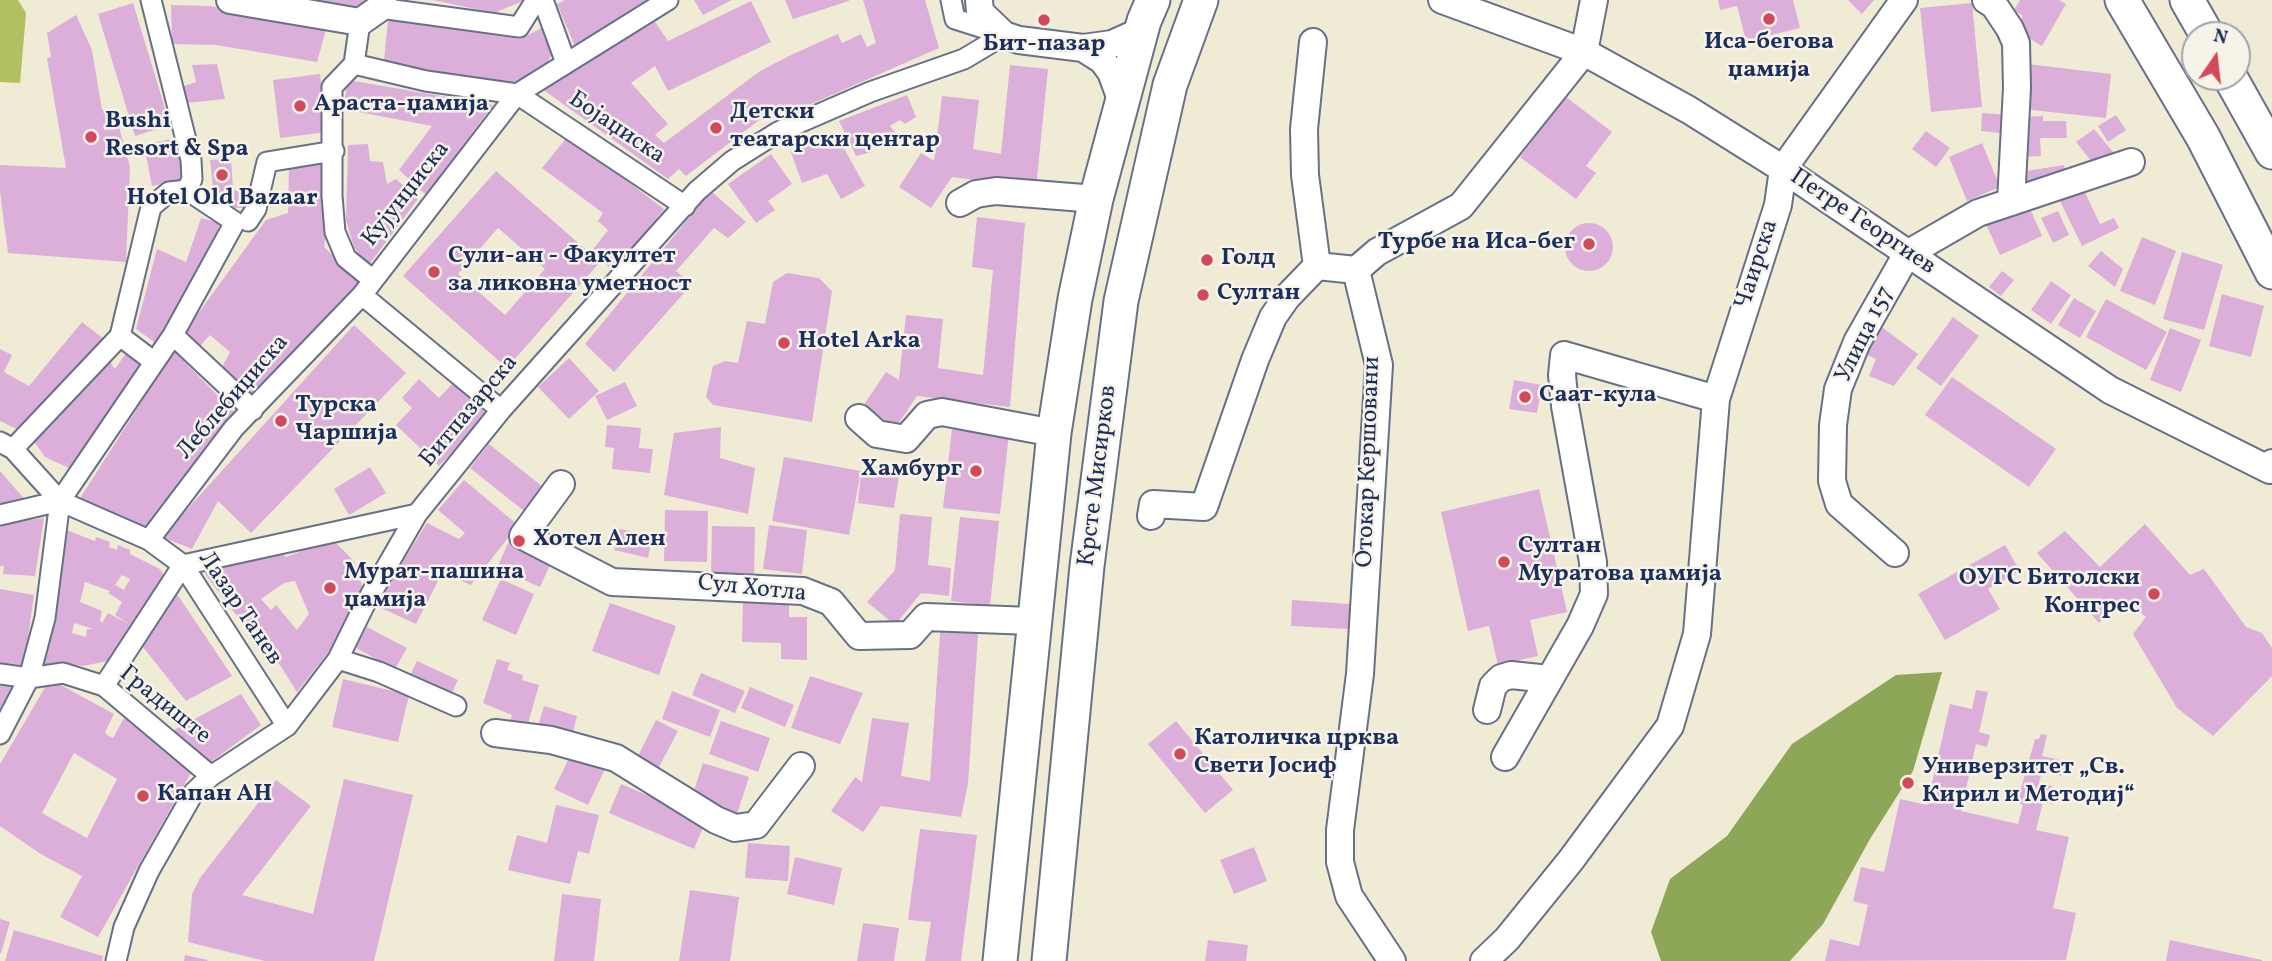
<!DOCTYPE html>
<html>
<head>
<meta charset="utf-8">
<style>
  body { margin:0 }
  #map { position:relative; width:2272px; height:961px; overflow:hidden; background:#f0ebd5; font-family:Vollkorn,serif }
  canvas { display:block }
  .north { position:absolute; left:2181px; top:21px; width:70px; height:70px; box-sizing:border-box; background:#f7f3e8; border:2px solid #9fa5b1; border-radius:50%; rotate:14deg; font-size:19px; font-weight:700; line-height:28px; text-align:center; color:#1b2f5e }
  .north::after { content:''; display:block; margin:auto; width:24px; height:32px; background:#d1495b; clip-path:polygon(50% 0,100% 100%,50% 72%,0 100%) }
</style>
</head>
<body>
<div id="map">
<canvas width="2272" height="961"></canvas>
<div class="north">N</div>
</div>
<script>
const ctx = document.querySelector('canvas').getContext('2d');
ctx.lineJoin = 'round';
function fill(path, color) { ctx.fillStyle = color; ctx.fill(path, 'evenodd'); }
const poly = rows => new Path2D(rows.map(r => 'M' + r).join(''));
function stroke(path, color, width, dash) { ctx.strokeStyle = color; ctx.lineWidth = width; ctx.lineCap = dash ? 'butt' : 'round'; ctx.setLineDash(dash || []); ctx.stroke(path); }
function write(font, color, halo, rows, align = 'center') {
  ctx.font = font + ' Vollkorn,serif'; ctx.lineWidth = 5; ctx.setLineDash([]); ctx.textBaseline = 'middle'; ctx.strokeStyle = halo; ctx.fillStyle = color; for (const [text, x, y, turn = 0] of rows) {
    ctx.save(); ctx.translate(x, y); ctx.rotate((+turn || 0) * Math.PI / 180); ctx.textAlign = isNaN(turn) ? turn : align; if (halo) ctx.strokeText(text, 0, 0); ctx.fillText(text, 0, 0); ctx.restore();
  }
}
const green = poly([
  [0,0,18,0,26,13,20,83,0,82]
]);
const forest = poly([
  [1942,672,1913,771,1870,839,1823,924,1790,961,1661,961,1651,932,1670,879,1727,836,1792,744,1896,675]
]);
const building = poly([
  [308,0,369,0,365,15],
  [433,0,525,0,494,13],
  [565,0,657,0,577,51,557,4],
  [694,0,732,0,703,15],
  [785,0,849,0,849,1,793,19],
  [863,0,925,0,939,48,784,116,779,105,686,176,679,169,668,179,542,89,653,19,668,41,751,1,771,42,668,91,655,66,631,83,668,124,655,135,664,143,760,71,793,54,838,34,842,43,861,34,867,47,876,43],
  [1718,0,1793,0,1800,28,1746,41,1737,6,1720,10],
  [1848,0,1874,0,1862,14],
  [2020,0,2059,0,2066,4,2042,46,2015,30,2023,16,2014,10],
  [133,3,170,125,135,136,98,14],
  [1972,3,1982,107,1931,112,1920,8],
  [171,5,210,6,327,26,317,62,216,45,172,44],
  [76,15,92,50,102,110,114,109,130,167,126,262,8,253,0,192,0,165,66,168,47,58,51,57,47,33],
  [388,20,520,39,542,28,553,52,544,68,525,80,507,83,436,74,384,60],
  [217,64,225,99,186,103,181,87,196,82,192,65],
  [2028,64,2111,74,2106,118,2023,109],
  [1010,65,1048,69,1036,188,952,177,931,208,899,187,921,153,934,161,942,96,979,100,973,149,1001,154],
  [320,74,327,132,280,138,273,80],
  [348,80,493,105,426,195,399,170,432,126,343,109],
  [907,95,916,117,905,124,900,120,890,126,898,136,888,146,879,137,869,143,873,152,856,156,839,121],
  [1566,97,1612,132,1586,166,1596,173,1576,199,1520,157],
  [1982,113,2010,115,2009,134,1981,131],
  [2116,115,2126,130,2108,142,2098,126],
  [2043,116,2043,121,2066,121,2067,138,2040,138,2041,156,2022,157,2022,117],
  [2094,129,2114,153,2096,167,2076,142],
  [1926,131,1950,148,1936,167,1912,149],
  [568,136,664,209,615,272,591,252,608,230,598,221,603,213,542,168],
  [837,136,865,186,841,199,827,174,802,183,791,152],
  [176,138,184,180,152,186,144,145],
  [1982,143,2000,187,1967,201,1949,157],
  [368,144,370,161,383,162,387,184,396,179,418,199,368,266,354,247,346,220,348,145],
  [771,154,792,184,768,201,775,210,756,223,728,184],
  [231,159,233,190,249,193,248,208,233,208,214,195,210,160],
  [289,165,321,165,327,227,324,247,361,281,349,297,252,394,222,367,230,352,210,335,200,346,184,333,266,220,288,213],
  [2064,165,2066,180,2023,187,2020,172],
  [496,171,600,262,507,368,403,276],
  [498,228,545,269,505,315,458,274],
  [2083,188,2100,224,2114,218,2119,228,2082,246,2059,199],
  [711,191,746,222,728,238,714,228,676,271,692,284,614,372,585,344],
  [2028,204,2042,236,2000,255,1985,222],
  [2058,211,2069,235,2053,243,2041,218],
  [977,217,1025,223,1010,407,917,396,896,427,863,406,886,372,899,380,906,315,943,319,938,368,983,375,993,270,972,267],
  [201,218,220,223,205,266,157,344,136,329,157,249,186,262],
  '1565 247a24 24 0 1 1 48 0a24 24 0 1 1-48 0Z',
  [2142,237,2176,251,2155,305,2120,291],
  [2101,251,2123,269,2115,287,2088,266],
  [2182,252,2223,265,2204,330,2163,319],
  [2002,271,2014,280,2001,296,1989,287],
  [787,273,819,278,832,291,812,422,713,405,706,397,713,366,725,361,738,363,747,321,765,324,773,282],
  [2051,281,2071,295,2051,324,2031,310],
  [2222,294,2264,306,2251,357,2209,346],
  [2074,298,2096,311,2080,338,2058,325],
  [2106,299,2167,332,2146,370,2086,337],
  [1953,317,1979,336,1941,386,1916,368],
  [82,322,109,343,21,431,0,421,0,349,12,355,4,372,29,386],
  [354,325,406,373,251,533,218,501,192,549,162,537],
  [1879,325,1918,354,1894,386,1869,376,1876,359,1860,352],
  [2170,328,2201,340,2181,392,2150,380],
  [128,350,145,364,71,469,45,457,31,437,110,362,115,369],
  [174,351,236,414,139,534,77,503],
  [569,358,599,391,569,419,538,387],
  [1952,377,2056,449,2029,487,1925,415],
  [419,379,439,398,454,382,488,415,439,466,396,425,412,408,402,398],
  [1514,380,1542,385,1537,413,1509,409],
  [625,382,637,406,607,420,595,396],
  [607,425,641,428,639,448,653,449,650,473,612,469,614,448,605,447],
  [721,427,720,458,755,468,748,514,664,495,674,433],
  [952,429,1009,434,1000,514,943,508],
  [489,444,543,487,524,511,470,468],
  [784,457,861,471,849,535,772,521],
  [370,467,386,493,349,515,334,489],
  [0,471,27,502,0,508],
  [861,472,899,476,894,508,858,503],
  [464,480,518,525,471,585,442,573,416,624,379,607,390,582,427,523,459,539,465,533,438,510],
  [1539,489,1567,612,1530,620,1538,656,1498,665,1489,626,1468,631,1441,512],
  [665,510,708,511,707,562,664,561],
  [900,514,932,517,928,565,951,568,949,596,921,593,895,625,867,602,895,570],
  [960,517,999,521,990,606,951,601],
  [44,518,35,576,3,574,4,566,0,566,0,523],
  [2145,524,2190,575,2204,569,2246,627,2262,633,2272,648,2272,676,2213,736,2177,708,2133,634,2146,617,2126,601,2099,623,2037,553,2065,531,2100,567],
  [769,525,807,530,802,574,763,569],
  [712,526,755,527,754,578,711,578],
  [61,528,95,541,96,537,110,542,109,547,117,550,118,545,130,550,130,554,160,569,167,580,113,660,83,666,60,662,60,667,42,666,43,646,48,647],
  [122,575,130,579,124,590,115,585],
  [85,582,110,591,108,593,122,602,115,615,129,624,108,613,102,623,100,621,102,611,80,602],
  [74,623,93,629,87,629,86,637,72,633],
  [619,529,652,535,648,558,614,550],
  [332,539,354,561,365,595,337,641,297,692,276,659,232,610,200,567,280,552,286,557],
  [295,581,309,614,297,630,276,605,271,610,261,599,284,583],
  [509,541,552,560,540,587,497,568],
  [2005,545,2020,571,1988,589,2000,609,1945,640,1918,594],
  [501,579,534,594,516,635,482,620],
  [0,589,34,595,24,666,0,665],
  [177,594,232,676,186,701,139,642],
  [1292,600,1350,604,1348,629,1291,626],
  [743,601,789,602,789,617,807,617,807,660,781,659,781,643,742,642],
  [610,603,676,626,659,675,592,651],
  [941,619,979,620,968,784,961,817,881,806,863,832,831,811,855,777,862,782,872,718,909,723,901,776,930,781],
  [367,627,407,648,395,669,356,648],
  [497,659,510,663,507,670,523,675,522,680,539,685,526,731,509,726,512,715,483,703],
  [417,661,458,680,448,701,410,676],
  [701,673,745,691,735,713,692,695],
  [810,676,863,693,840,744,791,728],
  [50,679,114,714,105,732,107,735,113,738,124,718,193,769,98,937,60,917,82,876,39,853,0,826,0,764],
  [74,753,117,779,87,838,42,813],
  [343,679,409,695,398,742,332,727],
  [11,683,17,686,0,714,0,686],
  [750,687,794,705,785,727,741,708],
  [1976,690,1988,692,1979,732,1990,735,1987,747,1976,744,1961,811,2018,824,2023,805,2017,803,2035,739,2039,739,2041,734,2047,735,2042,756,2065,761,2061,776,2042,771,2039,783,2052,786,2050,795,2055,796,2053,804,2043,802,2036,830,2069,837,2053,908,2076,913,2066,960,1825,961,1830,939,1859,946,1868,905,1853,901,1861,867,1884,872,1900,799,1927,805,1950,704,1972,709],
  [672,691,720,710,710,737,662,719],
  [241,694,261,725,208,764,172,731],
  [544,706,577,716,571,740,537,730],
  [656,720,678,731,659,767,638,756],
  [721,721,770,738,758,772,709,754],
  [1176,721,1233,790,1205,813,1148,744],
  [571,754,605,769,588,805,554,789],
  [703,763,749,777,737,814,691,800],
  [344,779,413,795,374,961,265,961,188,942,192,894,200,878,276,780,311,806,242,895,313,914],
  [621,784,706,820,694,849,609,813],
  [556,805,599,815,589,854,578,851,570,884,508,870,517,835,547,843],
  [920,829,977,835,961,961,925,961,931,922,908,920],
  [748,843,790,846,788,881,745,878],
  [1254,847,1267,881,1234,894,1220,860],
  [795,857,842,868,834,905,787,894],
  [690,890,739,897,730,961,679,961],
  [562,894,601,899,594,961,554,961],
  [0,919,10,922,1,953,0,953],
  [863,923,899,928,894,961,857,961],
  [14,930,103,956,102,961,5,961],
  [1208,940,1248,945,1246,961,1205,961],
  [2170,940,2262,960,2262,961,2166,961],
  [185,955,208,960,207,961,184,961]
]);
const pedestrian = poly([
  [543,0,566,63],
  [951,0,955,19,999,33],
  [380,8,519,27,536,0],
  [360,22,354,64,332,87,332,196,335,232,346,258,373,280],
  [354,64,426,81,517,94,685,206],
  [248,221,256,209,267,162,334,151],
  [362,295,501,410],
  [173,335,253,410],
  [120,336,153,361],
  [0,442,13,449,60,501,149,540,183,565,287,726],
  [13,449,120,336,151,207,169,192,187,190],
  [0,515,60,501],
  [149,540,234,428,362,295,517,94,668,0],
  [338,659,379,672,456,706],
  [0,674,29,678,63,673,104,686,211,776],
  [104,686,183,565,417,514],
  [0,734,29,678,45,618,60,501,173,335,235,222,187,190,192,179,191,160,151,0],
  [116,961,124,927,149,871,194,792,211,776,287,726,338,659,364,606,417,514,501,410,697,191,732,161,778,132,870,92,964,59,1004,35]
]);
const minor = poly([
  [230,0,360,22,380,8,383,0],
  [979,0,980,12,1004,35,1019,40,1083,48,1112,44,1141,31],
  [1442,0,1584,52,1689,110,1783,169,2110,390,2270,470,2272,463],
  [1986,0,1994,5,2010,29,2016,43,2017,88,2011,202],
  [1313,42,1304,129,1305,175,1317,266],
  [1083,48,1102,60,1111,72,1122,102],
  [960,203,976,194,996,191,1096,199],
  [1356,270,1379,365,1360,674,1340,830,1340,862,1349,896,1392,961],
  [1356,270,1377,252,1461,206,1584,52,1594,0],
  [859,418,877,434,906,439,927,415,942,412,1054,433],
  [561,484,523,536,612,582,803,591,831,602,859,636,910,635,926,617,1032,621],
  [1151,516,1153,504,1204,507,1255,360,1273,317,1287,297,1317,266,1356,270],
  [1895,553,1839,504,1832,481,1833,425,1838,389,1857,342,1907,254,1978,213,2131,162],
  [1487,710,1493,686,1501,678,1511,675,1549,679],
  [495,733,551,740,616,758,716,820,735,828,756,825,801,766],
  [1505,757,1580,626,1594,594,1593,562,1565,406,1562,375,1564,355,1716,399],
  [1484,961,1507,939,1571,860,1670,726,1697,634,1716,399,1778,205,1783,169,1904,0]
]);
const tertiary = poly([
  [2122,0,2203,137,2272,272],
  [2187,0,2207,35],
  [2230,77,2272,152],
  [1000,961,1054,433,1075,299,1096,199,1144,21,1153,0],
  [1049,961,1087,566,1121,301,1170,85,1201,0]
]);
const markers = [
  [1769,19,7,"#d1495b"],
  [1044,20,7,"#d1495b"],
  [300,106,7,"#d1495b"],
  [716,128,7,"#d1495b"],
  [91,137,7,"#d1495b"],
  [222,175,7,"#d1495b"],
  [1589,244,7,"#d1495b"],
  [1207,260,7,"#d1495b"],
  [434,272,7,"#d1495b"],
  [1203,295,7,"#d1495b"],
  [784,343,7,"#d1495b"],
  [1525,397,7,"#d1495b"],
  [281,421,7,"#d1495b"],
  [976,471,7,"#d1495b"],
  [519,541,7,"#d1495b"],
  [1504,562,7,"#d1495b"],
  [330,588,7,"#d1495b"],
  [2154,594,7,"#d1495b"],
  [1180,754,7,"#d1495b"],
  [1908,783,7,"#d1495b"],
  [143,796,7,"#d1495b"]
];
const poiNames = [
  ["Иса-бегова",1769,44,"center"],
  ["џамија",1769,72,"center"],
  ["Бит-пазар",1044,46,"center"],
  ["Араста-џамија",314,106],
  ["Детски",730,114],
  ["театарски центар",730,142],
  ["Bushi",105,123],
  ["Resort & Spa",105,151],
  ["Hotel Old Bazaar",222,200,"center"],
  ["Турбе на Иса-бег",1575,244,"right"],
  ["Сули-ан - Факултет",448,258],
  ["за ликовна уметност",448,286],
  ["Голд",1221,260],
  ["Султан",1217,295],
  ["Hotel Arka",798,343],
  ["Саат-кула",1539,397],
  ["Турска",295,407],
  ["Чаршија",295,435],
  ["Хамбург",962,471,"right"],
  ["Хотел Ален",533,541],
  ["Султан",1518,548],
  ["Муратова џамија",1518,576],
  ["Мурат-пашина",344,574],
  ["џамија",344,602],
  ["ОУГС Битолски",2140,580,"right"],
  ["Конгрес",2140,608,"right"],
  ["Католичка црква",1194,740],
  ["Свети Јосиф",1194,768],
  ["Универзитет „Св.",1922,769],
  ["Кирил и Методиј“",1922,797],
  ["Капан АН",157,796]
];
const streetNames = [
  ["Бојаџиска",616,129,34],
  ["Кујунџиска",407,195,-52],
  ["Петре Георгиев",1862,223,34],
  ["Чаирска",1758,265,-72],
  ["Улица 157",1866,335,-64],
  ["Леблебиџиска",234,398,-49],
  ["Битпазарска",470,412,-50],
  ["Отокар Кершовани",1370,462,-88],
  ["Крсте Мисирков",1099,476,-83],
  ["Сул Хотла",752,590,6],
  ["Лазар Танев",239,609,56],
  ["Градиште",164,706,39]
];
fill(green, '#b2c062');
fill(forest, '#8da658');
fill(building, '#dcafda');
stroke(pedestrian, '#667188', 23);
stroke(minor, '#667188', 30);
stroke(tertiary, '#667188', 37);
stroke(pedestrian, '#fff', 19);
stroke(minor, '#fff', 26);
stroke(tertiary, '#fff', 33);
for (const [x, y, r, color] of markers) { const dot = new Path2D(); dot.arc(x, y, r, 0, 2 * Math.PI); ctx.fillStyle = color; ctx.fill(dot); stroke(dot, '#f7f3e8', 2.5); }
write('bold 24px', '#1b2f5e', '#f7f3e8', poiNames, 'left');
write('24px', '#1b2f5e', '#f7f3e8', streetNames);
</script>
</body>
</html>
